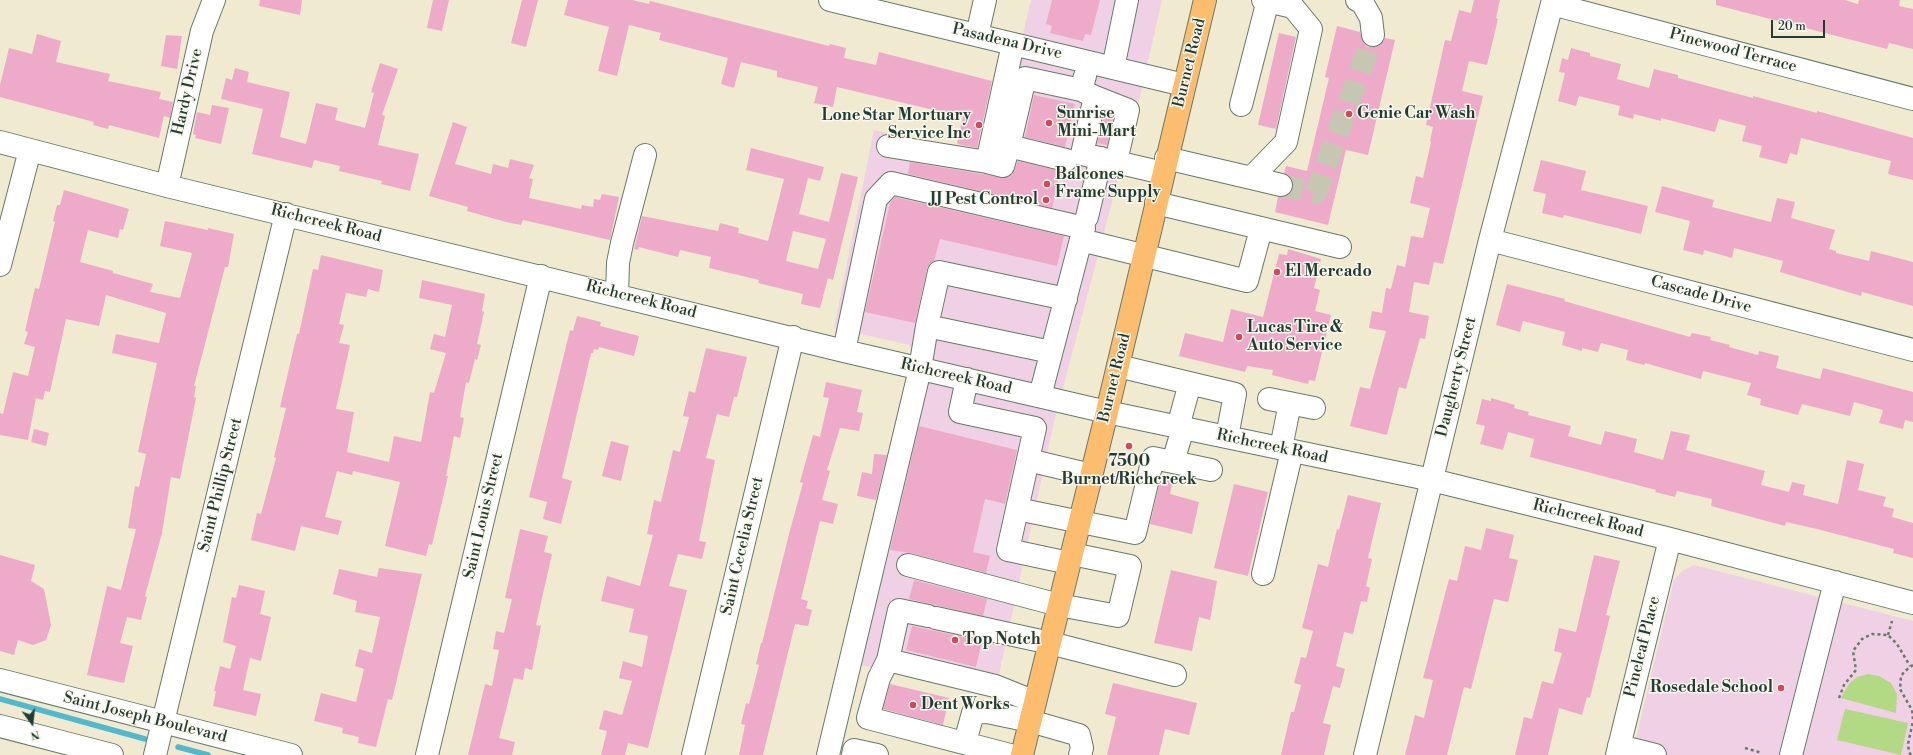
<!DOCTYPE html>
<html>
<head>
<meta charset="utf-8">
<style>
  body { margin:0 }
  #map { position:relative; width:1913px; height:755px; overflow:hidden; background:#f0ead1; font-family:"Libre Bodoni",serif }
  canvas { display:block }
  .north { position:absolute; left:12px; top:703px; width:40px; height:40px; -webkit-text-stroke:3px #fbf7ec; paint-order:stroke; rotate:165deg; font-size:11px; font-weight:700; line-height:16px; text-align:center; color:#1f3d34 }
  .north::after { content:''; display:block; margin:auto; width:14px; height:18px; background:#1f3d34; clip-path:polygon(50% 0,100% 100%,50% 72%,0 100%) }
  .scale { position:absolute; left:1771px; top:20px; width:54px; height:18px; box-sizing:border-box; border:2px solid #1f3d34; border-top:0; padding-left:5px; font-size:12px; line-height:14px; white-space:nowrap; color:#1f3d34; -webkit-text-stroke:3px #fbf7ec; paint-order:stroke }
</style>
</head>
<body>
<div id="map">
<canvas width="1913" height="755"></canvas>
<div class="north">N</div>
<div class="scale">20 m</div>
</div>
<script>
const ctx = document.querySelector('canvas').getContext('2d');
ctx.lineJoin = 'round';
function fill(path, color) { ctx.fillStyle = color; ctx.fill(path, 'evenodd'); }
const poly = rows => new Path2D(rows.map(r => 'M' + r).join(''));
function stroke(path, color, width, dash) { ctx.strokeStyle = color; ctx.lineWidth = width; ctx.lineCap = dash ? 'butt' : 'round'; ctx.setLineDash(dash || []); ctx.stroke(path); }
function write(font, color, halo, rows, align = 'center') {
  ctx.font = font + ' "Libre Bodoni",serif'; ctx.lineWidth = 3; ctx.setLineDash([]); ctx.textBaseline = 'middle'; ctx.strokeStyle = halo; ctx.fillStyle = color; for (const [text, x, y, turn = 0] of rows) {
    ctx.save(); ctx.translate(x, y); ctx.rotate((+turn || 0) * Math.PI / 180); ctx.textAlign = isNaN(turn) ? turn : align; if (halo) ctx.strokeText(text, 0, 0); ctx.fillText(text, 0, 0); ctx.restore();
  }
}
const built = poly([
  [1031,0,1162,0,1140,96,1054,422,994,697,853,663,918,390,910,345,834,328,874,130,993,159],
  [1694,565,1913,621,1913,755,1632,755,1674,580,1682,571]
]);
const green = poly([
  [1868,674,1879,676,1891,683,1897,694,1896,713,1841,698,1849,684,1857,677],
  [1845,709,1908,723,1901,755,1837,740]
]);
const stream = poly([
  [0,699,145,739],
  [178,747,208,755]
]);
const building = poly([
  [260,0,302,0,300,15,259,6],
  [433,0,449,0,442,31,427,28],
  [522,0,538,0,526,47,511,43],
  [568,0,632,0,649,4,650,1,829,46,830,44,846,48,844,58,858,61,876,65,879,52,992,81,977,148,957,144,963,117,837,87,833,107,814,103,818,87,777,77,777,71,741,62,734,88,721,84,728,58,659,40,661,33,629,25,617,76,598,71,609,27,564,15],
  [1052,0,1100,0,1091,35,1085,34,1083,41,1050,33,1052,26,1046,24],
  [1474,0,1500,0,1496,18,1498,19,1487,65,1469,61,1462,91,1483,96,1443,264,1434,262,1429,285,1414,282,1409,312,1429,316,1425,339,1420,338,1406,389,1399,387,1387,435,1350,426,1360,387,1370,389,1386,331,1369,328,1372,311,1382,313,1386,288,1391,289,1397,265,1405,267,1411,236,1423,238,1430,208,1410,203,1416,176,1423,178,1431,142,1430,141,1433,127,1426,125,1445,40,1451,41,1459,10,1471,13],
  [1716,0,1845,0,1858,4,1859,0,1900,0,1899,6,1913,9,1913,49,1889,43,1887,49,1716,5],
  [1337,26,1360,32,1363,42,1368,47,1375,47,1380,45,1385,38,1395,40,1368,155,1346,150,1328,225,1275,212,1278,197,1284,197,1290,194,1293,187,1293,181,1290,176,1284,173,1286,166,1307,171,1329,78,1325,77],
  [1279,33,1296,37,1276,129,1258,125],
  [37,34,61,41,56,62,110,74,108,81,161,92,159,99,173,102,170,118,164,116,159,138,109,125,108,129,93,125,94,122,0,97,0,85,9,48,32,54],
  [166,35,182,36,177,69,161,66],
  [1571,48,1590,53,1590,56,1621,64,1617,79,1649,88,1654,69,1678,75,1678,78,1753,98,1753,96,1817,113,1817,111,1913,138,1913,180,1888,174,1891,161,1801,138,1797,155,1790,153,1787,164,1759,157,1762,146,1742,141,1746,126,1719,119,1715,132,1661,118,1661,121,1634,114,1633,119,1618,115,1620,106,1579,96,1576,106,1558,101,1565,73,1559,72,1562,58,1568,60],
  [380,63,398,69,382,115,385,116,378,145,419,154,410,191,381,184,382,181,339,171,340,166,314,160,312,168,252,154,263,109,221,99,226,78,232,80,235,68,249,72,247,82,290,92,280,137,306,144,316,103,338,108,335,120,365,128,374,93,371,92],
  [1034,95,1075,104,1065,147,1025,137],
  [212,105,229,108,221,144,195,138,196,135,193,134,197,112,210,115],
  [1104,114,1113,118,1107,145,1097,143],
  [453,122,467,127,455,164,491,174,493,164,508,168,510,159,534,165,529,178,533,179,529,198,581,209,582,205,593,207,594,199,600,200,602,194,619,197,610,240,523,220,521,225,506,222,467,211,468,207,429,196],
  [751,148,824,167,820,181,808,178,799,214,829,222,841,173,858,177,833,280,828,278,820,308,801,304,803,294,758,283,759,280,709,268,711,257,680,250,678,257,639,247,638,250,634,249,642,216,718,231,720,223,739,228,738,233,768,241,784,179,746,170],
  [793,231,826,239,818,269,786,261],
  [1541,160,1586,171,1581,190,1648,206,1641,234,1564,215,1563,218,1542,213,1546,194,1533,191],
  [1018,161,1060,171,1052,208,908,174,910,162,1006,178,1012,175],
  [1662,186,1714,200,1712,207,1771,222,1777,198,1795,202,1791,218,1835,230,1829,249,1836,251,1836,253,1869,261,1871,251,1913,262,1913,306,1862,292,1861,296,1780,272,1783,261,1734,248,1732,258,1704,250,1703,255,1683,250,1690,221,1655,212],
  [64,190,129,209,123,230,120,229,118,238,88,230,80,262,113,271,113,273,153,284,150,292,180,298,192,253,160,246,165,221,208,230,208,228,234,234,228,267,225,267,194,386,196,386,194,397,196,398,180,479,171,477,162,533,145,596,147,597,141,620,127,617,120,643,133,646,124,683,87,675,107,586,121,590,136,529,128,528,135,486,139,487,146,454,138,452,157,363,112,353,116,334,159,343,166,313,106,295,99,326,66,319,50,392,45,391,43,400,36,398,28,440,0,435,0,413,3,414,13,372,28,376,35,347,24,344,28,332,25,331,35,288,39,289,55,222,53,221,57,205,60,205],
  [895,197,1064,236,1057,266,940,239,934,261,930,264,927,269,915,323,865,312,890,203],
  [1288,249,1321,259,1314,288,1320,290,1315,311,1331,315,1315,381,1309,380,1308,384,1272,375,1273,370,1247,366,1245,372,1179,356,1185,333,1223,342,1231,309,1263,317,1279,254,1287,255],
  [321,255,383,270,379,292,368,289,366,297,346,293,339,324,344,325,339,343,350,345,336,409,354,412,347,452,389,462,394,436,421,442,430,392,434,393,446,353,430,349,434,334,445,337,452,305,419,298,422,280,485,294,482,311,484,312,477,344,481,345,477,360,475,359,469,383,466,382,460,417,464,418,460,438,454,436,446,476,448,476,432,545,429,544,426,556,385,546,400,482,353,471,352,475,337,471,325,517,342,521,338,535,301,526,295,551,251,540,257,513,261,514,276,458,274,457,286,408,280,407,297,334,299,334,313,269,318,270],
  [1507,284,1565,299,1564,301,1690,337,1692,333,1711,337,1710,340,1730,345,1729,347,1758,355,1759,351,1779,356,1776,368,1820,379,1823,368,1913,392,1913,422,1905,420,1903,429,1879,423,1883,410,1854,402,1850,416,1802,404,1798,415,1760,405,1761,399,1747,395,1751,383,1703,371,1701,379,1645,363,1644,365,1626,360,1628,350,1601,343,1598,352,1582,348,1582,351,1562,345,1565,332,1523,321,1520,332,1496,325],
  [577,316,601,322,600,326,639,336,634,356,599,347,598,350,594,349,593,353,591,353,562,478,572,481,561,524,543,519,547,502,529,497,570,330,573,331],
  [706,348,747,357,737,397,734,397,729,417,717,414,706,458,715,460,699,541,706,542,702,559,678,554,669,586,687,590,648,748,628,743,625,755,601,755,607,731,599,729,604,710,622,715,632,681,619,678,623,661,642,667,648,636,629,632,634,609,601,601,607,576,640,586,653,535,647,534,654,500,661,502,673,450,680,452,689,417,683,416,689,391,695,393],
  [826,382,862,390,857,412,863,413,859,431,840,428,827,470,830,471,822,500,838,504,833,524,820,521,801,599,808,601,806,608,812,610,808,626,795,624,763,755,739,755,745,725,741,724,746,703,749,704,759,665,756,664,761,643,762,643,789,534,803,483,800,482,813,435,820,437,824,419,829,398,823,397],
  [1491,398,1515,405,1514,408,1529,412,1528,415,1571,426,1568,436,1601,445,1605,431,1637,439,1634,452,1663,460,1671,431,1690,435,1686,450,1765,471,1761,485,1789,492,1792,482,1805,485,1803,495,1838,504,1847,460,1864,464,1858,490,1886,497,1883,506,1894,509,1892,517,1913,523,1913,558,1893,553,1894,549,1817,529,1786,522,1785,526,1711,506,1712,499,1677,491,1675,497,1655,492,1656,490,1530,457,1534,439,1508,432,1503,450,1480,444,1485,426,1476,424,1482,399,1491,401],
  [919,426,1017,450,1005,504,985,499,973,552,990,556,986,573,911,553,890,550],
  [34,429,49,433,46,446,31,442],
  [611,441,629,446,621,481,602,476],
  [874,454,887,455,876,500,857,496,862,472,872,474],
  [1161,477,1173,480,1170,494,1199,502,1192,534,1150,524],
  [1234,484,1268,492,1248,576,1214,568],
  [1348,495,1381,503,1368,558,1372,559,1366,586,1370,588,1367,602,1361,601,1353,634,1344,632,1336,666,1345,669,1340,688,1333,686,1323,723,1331,725,1324,755,1281,755,1291,712,1294,712,1301,685,1294,683,1301,657,1306,658,1313,631,1302,628,1318,564,1328,567,1337,529,1339,530],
  [1486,528,1514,535,1509,558,1518,560,1508,602,1494,599,1471,689,1464,687,1447,755,1405,755,1415,715,1424,718,1433,680,1423,678,1449,579,1457,581,1465,546,1481,550],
  [520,529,548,536,544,552,552,554,536,625,541,626,532,670,525,668,523,680,514,678,499,738,515,742,512,755,468,755,485,684,492,686,499,650,493,649,496,631,504,633,512,599,505,598],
  [0,555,35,565,31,581,44,589,51,625,46,640,33,645,18,640,14,655,0,651],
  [1594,555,1620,561,1606,615,1610,616,1590,698,1587,697,1582,715,1559,708,1548,755,1515,755,1524,717,1532,719,1542,681,1553,684,1562,653,1554,651,1559,628,1576,632],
  [379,568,422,574,392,700,388,699,376,747,358,743,359,737,342,733,343,728,314,721,321,693,356,702,364,669,355,666,359,649,372,653,380,617,355,612,357,601,333,594,339,569,377,577],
  [1171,570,1217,581,1210,620,1199,617,1192,651,1154,643],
  [914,580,987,599,983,616,909,599],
  [239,585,265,591,260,614,271,617,261,661,250,658,243,690,261,694,256,716,213,706,216,691,214,691,220,666,230,669,236,646,223,642,232,597,236,598],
  [912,626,982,641,976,667,906,650],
  [1113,683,1197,703,1189,735,1165,729,1159,755,1107,755,1116,717,1105,714],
  [890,684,949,698,943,725,883,709]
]);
const minorTunnel = poly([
  [1281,185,1316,193,1373,35]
]);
const path = poly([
  [1888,635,1892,621],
  [1913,665,1905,671,1901,676,1900,689,1912,710,1913,719],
  [1839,698,1844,685,1856,670,1853,651,1862,639,1872,634,1888,635,1897,644,1910,666],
  [1745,748,1762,753],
  [1911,755,1909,752,1908,744,1913,721]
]);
const minor = poly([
  [830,0,1184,85],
  [1357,0,1362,2,1371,18,1373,35],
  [1552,4,1913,99],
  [977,35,985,0],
  [1013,44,987,162,1003,166,1009,146,1066,160],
  [1113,68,1127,0],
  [1081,90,1095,97,1082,154,1163,173],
  [1095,97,1128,110,1116,161],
  [1241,105,1268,0],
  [0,142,167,186,844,351,1107,412,1432,480,1670,539,1913,603],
  [888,146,987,162],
  [1009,146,1025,78,1081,90,1085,76],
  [1166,158,1281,185],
  [1251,178,1286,142,1311,29,1293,7,1263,0],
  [167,186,202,31,214,0],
  [1156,203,1340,247],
  [1087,217,1101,158],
  [1081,240,1247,281,1261,229],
  [1490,240,1913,350],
  [0,265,30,150],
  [617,295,618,263,622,243,645,155],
  [844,351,876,199,891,183,1084,228,1040,396],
  [1051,352,927,326,939,272,1066,299],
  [1118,366,1235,394,1227,437],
  [967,379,960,412,1035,428,1008,550,1069,563],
  [1269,399,1314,408],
  [1178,427,1190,383],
  [1183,428,1173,462,1211,470],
  [1281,448,1290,403],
  [1028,460,1091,475],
  [1017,509,1135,533,1153,458,1173,462],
  [908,565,1059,605,1118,616,1130,566,1072,554],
  [1263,574,1292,451],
  [928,616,899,610,888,660,995,686,1035,702],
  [936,618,1050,643,1175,675],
  [888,660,879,678,868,718,1010,755],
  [0,680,291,755],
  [0,726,112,755],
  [965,742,973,713,987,712,1030,721,1079,735,1082,748,1080,755],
  [1619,746,1655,755],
  [155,755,286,214],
  [427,755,541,276],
  [693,755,793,337],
  [828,755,920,369,927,326],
  [853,755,854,750,877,755],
  [1365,755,1490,240,1553,0],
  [1617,755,1670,539],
  [1791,755,1835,582]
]);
const major = poly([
  [1022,755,1107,412,1205,0]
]);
const markers = [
  [1349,114,4,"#d1495b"],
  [1049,123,4,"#d1495b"],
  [979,125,4,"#d1495b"],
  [1047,184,4,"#d1495b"],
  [1046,200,4,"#d1495b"],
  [1277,272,4,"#d1495b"],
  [1239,337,4,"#d1495b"],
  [1129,446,4,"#d1495b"],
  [955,640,4,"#d1495b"],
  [1781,688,4,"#d1495b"],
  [913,705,4,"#d1495b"]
];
const streetNames = [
  ["Pasadena Drive",1007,42,13],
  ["Pinewood Terrace",1733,51,15],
  ["Burnet Road",1190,63,-76],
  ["Hardy Drive",188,92,-77],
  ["Richcreek Road",326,224,14],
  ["Cascade Drive",1701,295,15],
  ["Richcreek Road",641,300,14],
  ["Richcreek Road",956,377,13],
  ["Daugherty Street",1457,377,-76],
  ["Burnet Road",1115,378,-76],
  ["Richcreek Road",1272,447,12],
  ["Saint Phillip Street",221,485,-76],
  ["Saint Louis Street",484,516,-77],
  ["Richcreek Road",1588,519,14],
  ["Saint Cecelia Street",743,546,-77],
  ["Pineleaf Place",1643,647,-76],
  ["Saint Joseph Boulevard",145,718,14]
];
const poiNames = [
  ["Sunrise",1057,114],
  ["Mini-Mart",1057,132],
  ["Genie Car Wash",1357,114],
  ["Lone Star Mortuary",971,116,"right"],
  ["Service Inc",971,134,"right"],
  ["Balcones",1055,175],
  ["Frame Supply",1055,193],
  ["JJ Pest Control",1038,200,"right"],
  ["El Mercado",1285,272],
  ["Lucas Tire &",1247,328],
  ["Auto Service",1247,346],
  ["7500",1129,462,"center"],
  ["Burnet/Richcreek",1129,480,"center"],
  ["Top Notch",963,640],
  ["Rosedale School",1773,688,"right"],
  ["Dent Works",921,705]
];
fill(built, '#f0d0e4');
fill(green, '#b2d983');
stroke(stream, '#50bacc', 5.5);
fill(building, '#edabc9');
stroke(minorTunnel, '#c6c7b2', 22, [22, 11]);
stroke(minor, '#687a6b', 24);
stroke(major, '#687a6b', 24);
stroke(path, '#687a6b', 2.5, [3, 3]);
stroke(minor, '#fff', 22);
stroke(major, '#fcbd6f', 22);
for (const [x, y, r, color] of markers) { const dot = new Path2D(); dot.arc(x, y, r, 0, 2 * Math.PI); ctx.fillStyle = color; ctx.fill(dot); stroke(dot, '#fbf7ec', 1.5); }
write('16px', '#1f3d34', '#fbf7ec', streetNames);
write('bold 16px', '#1f3d34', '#fbf7ec', poiNames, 'left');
</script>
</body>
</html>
